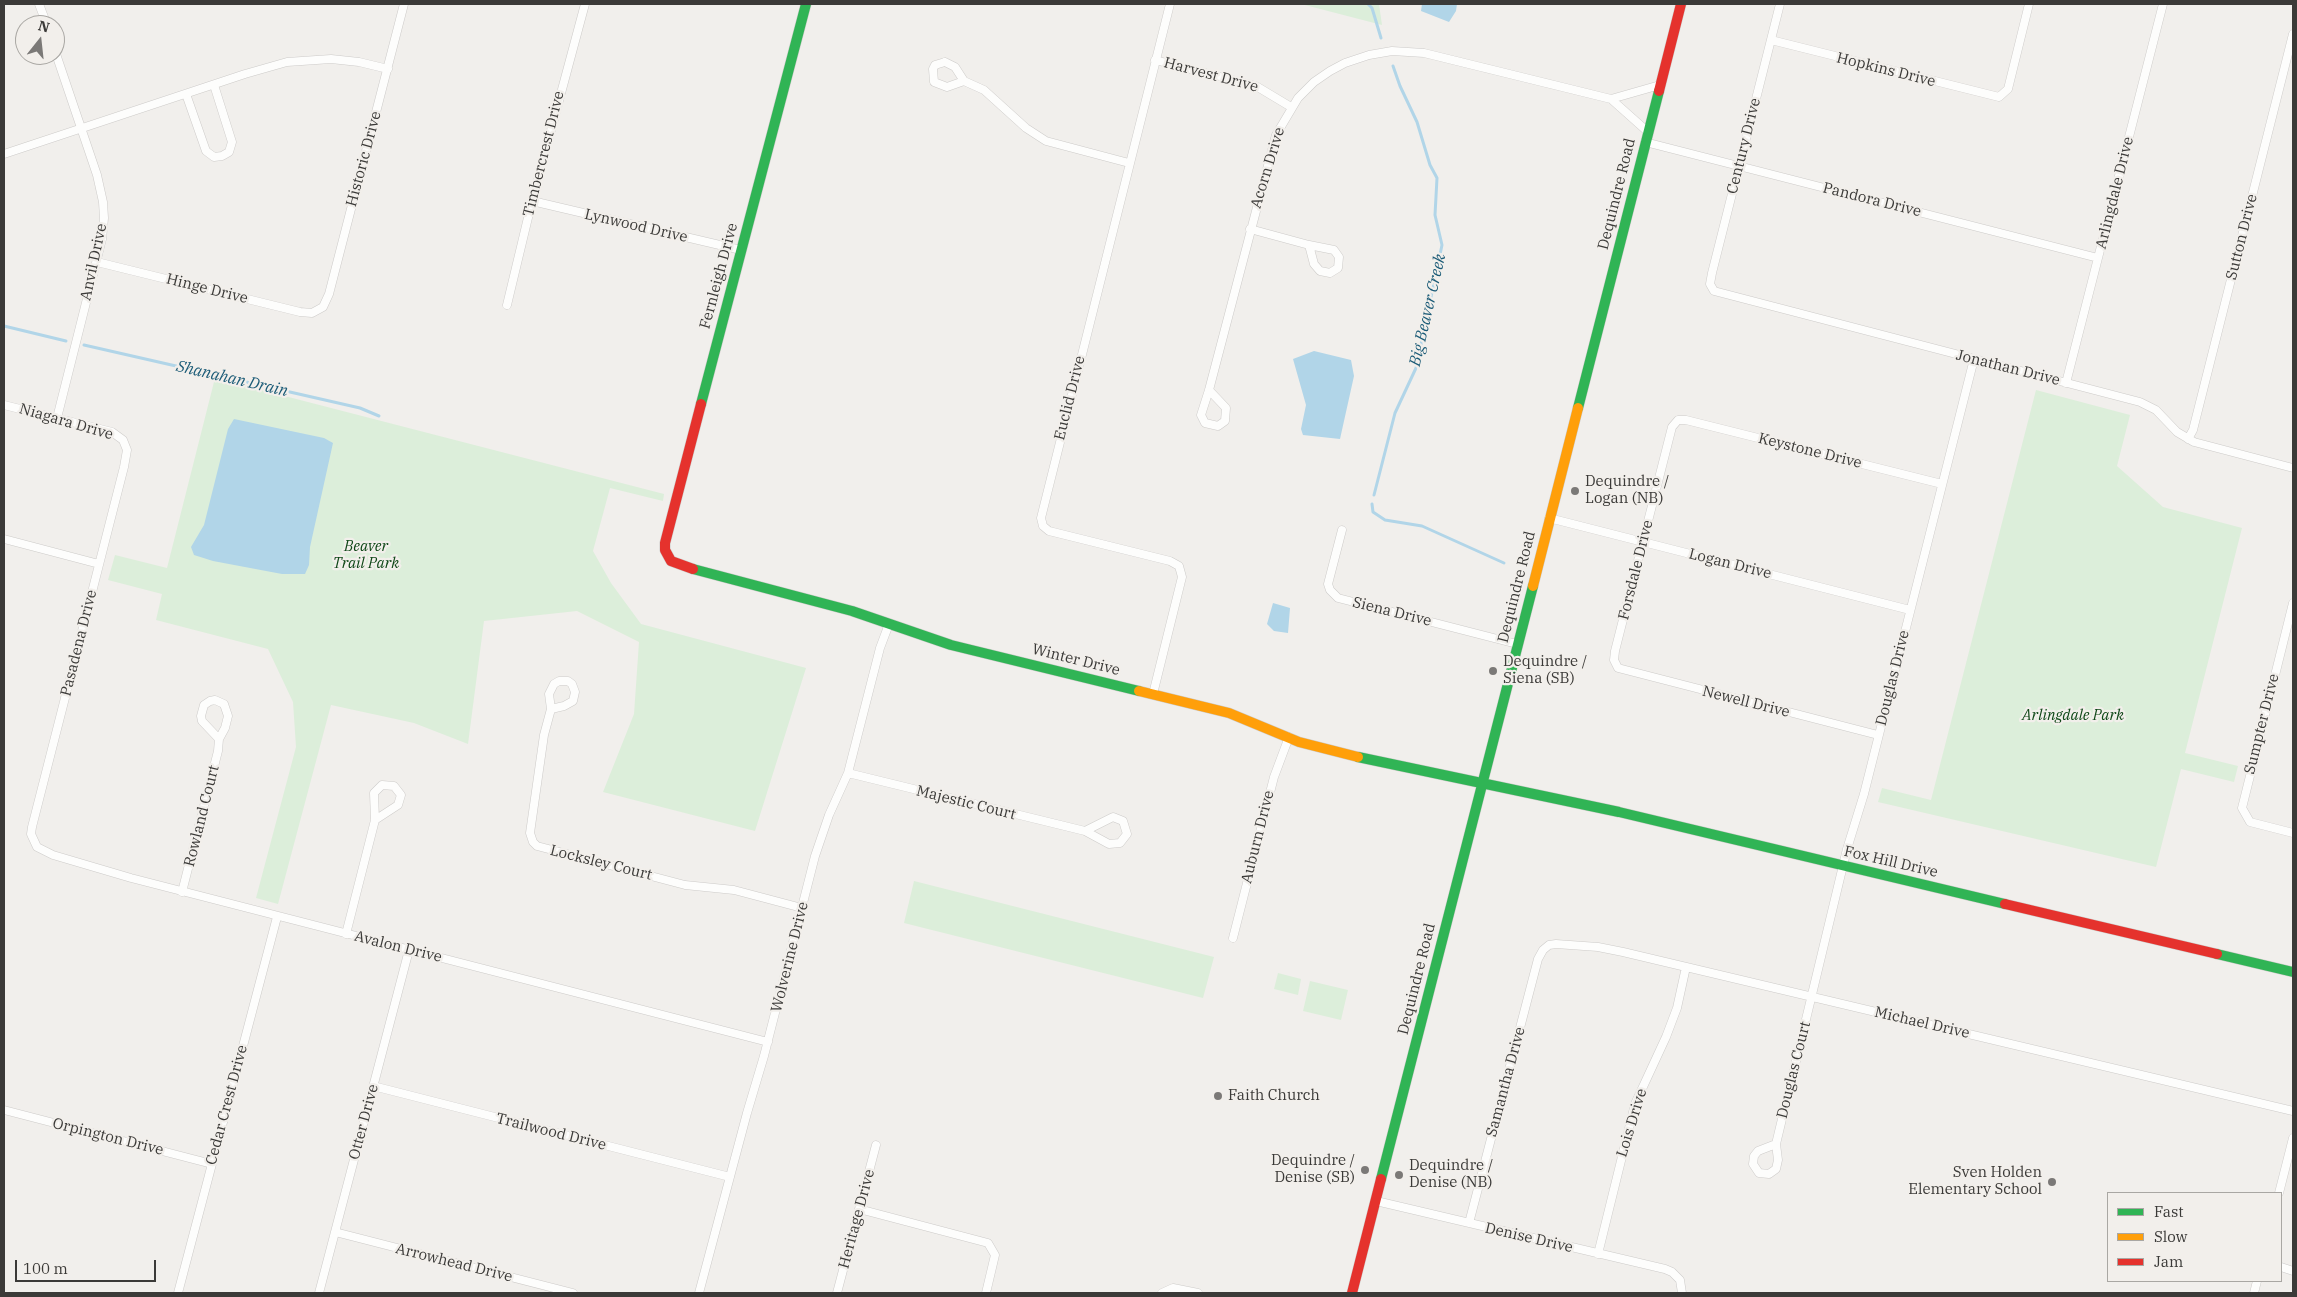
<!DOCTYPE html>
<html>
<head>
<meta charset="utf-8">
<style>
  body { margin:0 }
  #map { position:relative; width:2297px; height:1297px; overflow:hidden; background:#f1efec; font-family:"IBM Plex Serif",serif }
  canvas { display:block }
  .frame { position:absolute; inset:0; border:5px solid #3b3a38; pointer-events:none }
  .legend { position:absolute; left:2107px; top:1192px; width:175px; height:90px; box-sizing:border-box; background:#f2efeb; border:1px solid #a9a7a3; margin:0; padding:6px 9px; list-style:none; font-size:15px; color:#3b3a38 }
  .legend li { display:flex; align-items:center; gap:10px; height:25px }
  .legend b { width:25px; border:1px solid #a9a7a3 }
  .north { position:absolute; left:15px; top:15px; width:50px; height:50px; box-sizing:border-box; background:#f2efeb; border:1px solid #a9a7a3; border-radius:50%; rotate:16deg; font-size:14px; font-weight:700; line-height:20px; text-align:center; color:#3b3a38 }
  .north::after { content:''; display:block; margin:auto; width:18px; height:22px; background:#7b7977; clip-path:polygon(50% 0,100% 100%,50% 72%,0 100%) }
  .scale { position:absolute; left:15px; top:1260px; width:141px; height:22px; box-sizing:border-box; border:2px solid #3b3a38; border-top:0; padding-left:6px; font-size:15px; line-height:18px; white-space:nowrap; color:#3b3a38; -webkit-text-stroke:4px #f2efeb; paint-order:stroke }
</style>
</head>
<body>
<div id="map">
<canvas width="2297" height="1297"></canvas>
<div class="frame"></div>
<ul class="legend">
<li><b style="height:6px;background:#30b455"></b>Fast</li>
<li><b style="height:6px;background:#ff9f0a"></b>Slow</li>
<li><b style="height:6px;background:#e5322d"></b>Jam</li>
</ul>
<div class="north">N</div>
<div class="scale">100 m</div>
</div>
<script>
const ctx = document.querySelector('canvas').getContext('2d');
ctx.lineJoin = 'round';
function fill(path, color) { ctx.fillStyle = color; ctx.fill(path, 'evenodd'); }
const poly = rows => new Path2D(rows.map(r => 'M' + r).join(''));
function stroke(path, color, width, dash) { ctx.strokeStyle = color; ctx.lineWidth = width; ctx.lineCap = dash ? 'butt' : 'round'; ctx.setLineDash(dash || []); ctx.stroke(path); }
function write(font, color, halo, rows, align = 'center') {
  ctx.font = font + ' "IBM Plex Serif",serif'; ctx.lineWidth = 4.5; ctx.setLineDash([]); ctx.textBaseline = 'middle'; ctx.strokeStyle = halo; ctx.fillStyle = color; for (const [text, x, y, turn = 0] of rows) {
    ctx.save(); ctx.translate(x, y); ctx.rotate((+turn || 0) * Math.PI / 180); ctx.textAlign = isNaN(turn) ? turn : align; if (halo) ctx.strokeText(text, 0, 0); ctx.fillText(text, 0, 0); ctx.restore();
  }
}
const green = poly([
  [1301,4,1379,4,1382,25],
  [215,378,664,494,663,501,610,488,593,551,611,583,641,624,806,668,755,831,603,792,634,714,639,642,577,611,484,621,468,744,414,723,331,705,278,904,256,898,296,747,293,702,268,649,156,620,162,594,108,580,115,555,167,568],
  [2036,390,2130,415,2117,466,2163,507,2242,528,2185,753,2238,766,2234,782,2181,769,2156,867,1878,802,1882,788,1931,800],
  [914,881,1214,957,1203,998,904,923],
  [1278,973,1301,979,1298,995,1274,989],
  [1310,981,1348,990,1341,1020,1303,1011]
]);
const water = poly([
  [1422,4,1457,4,1456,11,1449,22,1421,11],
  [1314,351,1351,360,1354,376,1340,439,1303,435,1301,429,1306,405,1293,359],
  [234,419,324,438,333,443,310,547,309,565,305,574,282,574,213,561,194,555,191,547,204,525,228,429],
  [1273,603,1290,608,1288,633,1274,631,1267,624]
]);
const stream = poly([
  [1368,4,1372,8,1381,38],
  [4,326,66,341],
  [84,345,360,408,379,416],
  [1374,495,1395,413,1416,368,1442,245,1435,215,1437,178,1430,165,1417,122,1400,86,1393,66],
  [1372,504,1373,512,1385,520,1422,526,1504,563]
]);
const street = poly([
  [39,4,47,25],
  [1780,4,1712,273,1710,284,1714,291,2140,402,2156,410,2177,432,2194,442,2293,468],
  [1771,40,1999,97,2008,89,2029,4],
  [55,51,97,175,103,202,104,218,102,239,57,418],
  [1155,60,1256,86,1291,107],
  [945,62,955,67,964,81,947,87,934,82,933,69,935,65,945,62],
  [964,81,984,90,1026,128,1046,141,1129,163],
  [186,94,206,151,214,157,222,156,229,152,232,142,214,85],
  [1611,99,1660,85],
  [1645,142,2098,258],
  [4,154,245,74,287,62,331,59,359,62,388,69],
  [532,201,741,250],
  [1250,229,1309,245],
  [1309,245,1334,250,1339,257,1338,268,1330,273,1320,271,1314,264,1309,245],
  [97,262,300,312,312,313,323,307,329,294,404,4],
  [507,305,532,201,585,4],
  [2066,383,2163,4],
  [1209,390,1276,135,1298,98,1314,82,1330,71,1345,63,1369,55,1392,51,1424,53,1611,99,1648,132],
  [1209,390,1226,408,1225,421,1218,426,1205,423,1201,415,1209,390],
  [4,405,112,432,123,440,127,450,124,467,32,827,31,834,37,847,53,855,131,878,768,1042],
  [2188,439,2193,430,2293,34],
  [1549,518,1910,610],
  [1342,530,1328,584,1330,590,1338,598,1517,644],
  [4,539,99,564],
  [2293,603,2242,808,2250,822,2293,833],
  [1153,694,1182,577,1179,566,1170,561,1049,531,1043,526,1041,518,1170,4],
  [551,709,564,706,573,701,575,692,572,684,568,681,559,681,554,684,549,694,551,709,544,735,530,833,533,842,537,846,685,885,734,890,802,908],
  [1878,735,1618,668,1614,660,1615,651,1672,427,1678,420,1686,420,1942,484],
  [848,773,1085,831,1109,844,1120,843,1127,834,1123,821,1113,817,1085,831],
  [182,892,218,751,219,739,225,728,228,716,224,704,215,700,210,701,204,705,201,716,202,721,219,739],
  [346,934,375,820,374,793,382,785,394,786,401,795,398,805,375,820],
  [1233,938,1274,777,1289,737],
  [373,1086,730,1177],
  [4,1110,212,1164],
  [1776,1144,1778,1160,1776,1169,1769,1174,1759,1173,1753,1164,1754,1156,1758,1151,1776,1144,1847,849,1864,794,1974,359],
  [2279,1193,2293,1138],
  [1376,1201,1665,1269,1672,1272,1680,1280,1682,1293],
  [859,1209,988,1243,995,1255,986,1293],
  [1469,1223,1538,959,1543,950,1549,945,1556,944,1598,947,1623,952,2293,1111],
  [335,1232,573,1293],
  [1598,1254,1635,1104,1666,1037,1677,1008,1686,967],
  [2281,1267,2293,1271],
  [178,1293,277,917],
  [319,1293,409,950],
  [699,1293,747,1113,764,1056,815,856,829,815,848,773,880,648,889,624],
  [837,1293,876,1145],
  [1162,1293,1173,1288,1198,1293],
  [2254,1293,2257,1281]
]);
const fast = poly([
  [701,404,806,4],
  [1578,408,1659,91],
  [693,569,852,611,951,645,1139,691],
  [1358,757,1619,812,2005,904],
  [2217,954,2293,972],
  [1381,1179,1533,586]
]);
const slow = poly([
  [1533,586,1578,408],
  [1139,691,1229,713,1299,742,1358,757]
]);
const jam = poly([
  [1659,91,1681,4],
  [693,569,671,561,665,550,665,543,701,404],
  [2005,904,2217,954],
  [1352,1293,1381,1179]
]);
const markers = [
  [1575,491,5,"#7b7977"],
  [1493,671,5,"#7b7977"],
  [1218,1096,5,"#7b7977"],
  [1365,1170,5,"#7b7977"],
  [1399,1175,5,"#7b7977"],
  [2052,1182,5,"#7b7977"]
];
const streetNames = [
  ["Hopkins Drive",1886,70,14],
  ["Harvest Drive",1211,75,15],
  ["Century Drive",1744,146,-76],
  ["Timbercrest Drive",544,154,-76],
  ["Historic Drive",364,159,-75],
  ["Acorn Drive",1268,168,-73],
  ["Arlingdale Drive",2115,193,-76],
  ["Dequindre Road",1617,194,-76],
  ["Pandora Drive",1872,200,14],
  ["Lynwood Drive",636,226,13],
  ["Sutton Drive",2242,237,-76],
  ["Anvil Drive",94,262,-78],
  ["Fernleigh Drive",719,276,-75],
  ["Hinge Drive",207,289,14],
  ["Jonathan Drive",2008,368,14],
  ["Euclid Drive",1070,398,-76],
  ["Niagara Drive",66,422,16],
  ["Keystone Drive",1810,451,14],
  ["Logan Drive",1730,564,14],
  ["Forsdale Drive",1636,570,-76],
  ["Dequindre Road",1517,587,-76],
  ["Siena Drive",1392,612,14],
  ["Pasadena Drive",79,643,-76],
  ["Winter Drive",1076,660,14],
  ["Douglas Drive",1893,678,-76],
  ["Newell Drive",1746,702,14],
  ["Sumpter Drive",2262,724,-76],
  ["Majestic Court",966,803,14],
  ["Rowland Court",202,816,-76],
  ["Auburn Drive",1258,837,-76],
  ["Fox Hill Drive",1891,862,13],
  ["Locksley Court",601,863,14],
  ["Avalon Drive",398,947,14],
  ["Wolverine Drive",790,957,-76],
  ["Dequindre Road",1417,979,-76],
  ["Michael Drive",1922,1023,13],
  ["Douglas Court",1794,1070,-76],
  ["Samantha Drive",1506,1082,-75],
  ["Cedar Crest Drive",227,1105,-75],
  ["Otter Drive",364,1122,-75],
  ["Lois Drive",1632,1123,-73],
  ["Trailwood Drive",551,1132,14],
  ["Orpington Drive",108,1137,14],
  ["Heritage Drive",857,1219,-75],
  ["Denise Drive",1529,1238,13],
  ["Arrowhead Drive",454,1263,14]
];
const poiNames = [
  ["Dequindre /",1585,482],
  ["Logan (NB)",1585,499],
  ["Dequindre /",1503,662],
  ["Siena (SB)",1503,679],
  ["Faith Church",1228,1096],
  ["Dequindre /",1355,1161,"right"],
  ["Denise (SB)",1355,1178,"right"],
  ["Dequindre /",1409,1166],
  ["Denise (NB)",1409,1183],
  ["Sven Holden",2042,1173,"right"],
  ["Elementary School",2042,1190,"right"]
];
const parkNames = [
  ["Beaver",366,547],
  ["Trail Park",366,564],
  ["Arlingdale Park",2073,716]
];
const waterNames = [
  ["Big Beaver Creek",1428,310,-77],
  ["Shanahan Drain",232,379,13]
];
fill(green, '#dceeda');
fill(water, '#b1d5e8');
stroke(stream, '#b1d5e8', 3);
stroke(street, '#cdcbc9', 9);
stroke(fast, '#cdcbc9', 11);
stroke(slow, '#cdcbc9', 11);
stroke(jam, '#cdcbc9', 11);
stroke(street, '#fdfdfc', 8);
stroke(fast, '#30b455', 10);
stroke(slow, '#ff9f0a', 10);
stroke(jam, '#e5322d', 10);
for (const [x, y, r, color] of markers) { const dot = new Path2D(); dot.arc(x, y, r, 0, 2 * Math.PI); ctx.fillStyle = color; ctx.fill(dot); stroke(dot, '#f2efeb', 2); }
write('15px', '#3b3a38', '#f2efeb', streetNames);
write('15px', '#3b3a38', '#f2efeb', poiNames, 'left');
write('italic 15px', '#0f4717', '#f2efeb', parkNames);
write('italic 16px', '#1b5b77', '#f2efeb', waterNames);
</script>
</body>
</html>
